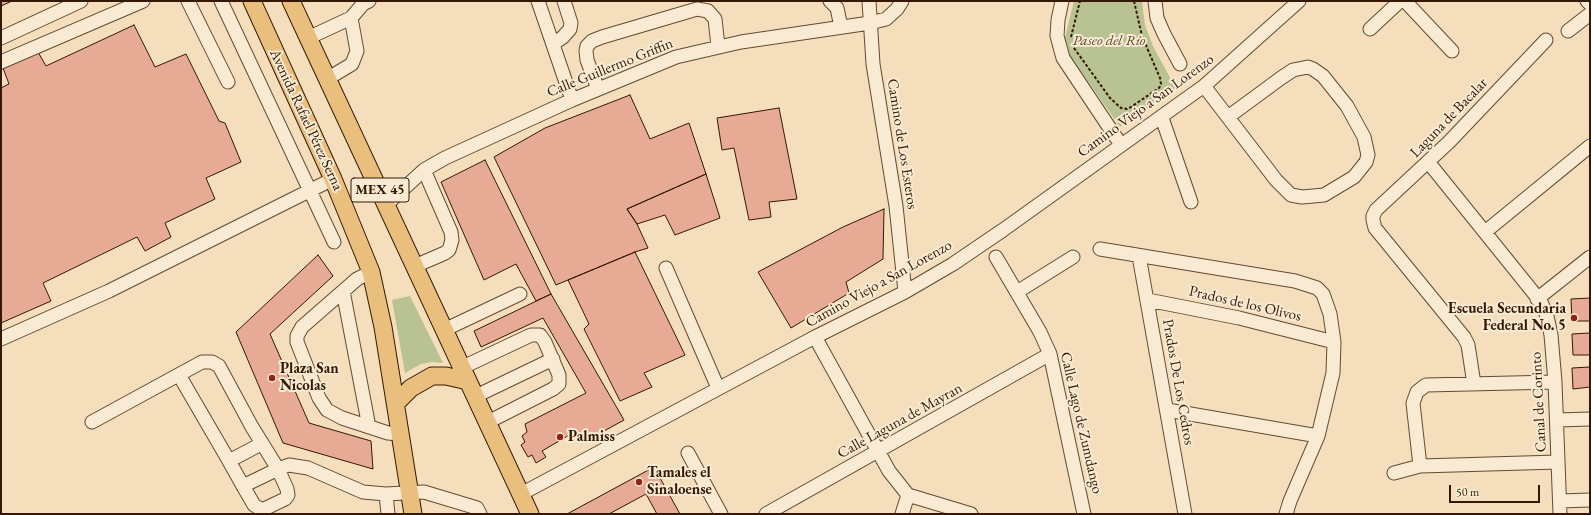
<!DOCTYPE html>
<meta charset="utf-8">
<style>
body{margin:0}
#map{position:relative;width:1591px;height:515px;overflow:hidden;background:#f5debb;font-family:"EB Garamond",serif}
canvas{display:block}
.frame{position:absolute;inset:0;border:2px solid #341803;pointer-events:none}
.scale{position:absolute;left:1449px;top:485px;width:91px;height:18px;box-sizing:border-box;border:2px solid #341803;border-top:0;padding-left:5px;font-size:12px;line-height:14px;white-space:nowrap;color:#341803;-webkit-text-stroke:3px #f8ead3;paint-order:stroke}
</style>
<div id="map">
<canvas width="1591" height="515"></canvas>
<div class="frame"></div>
<div class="scale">50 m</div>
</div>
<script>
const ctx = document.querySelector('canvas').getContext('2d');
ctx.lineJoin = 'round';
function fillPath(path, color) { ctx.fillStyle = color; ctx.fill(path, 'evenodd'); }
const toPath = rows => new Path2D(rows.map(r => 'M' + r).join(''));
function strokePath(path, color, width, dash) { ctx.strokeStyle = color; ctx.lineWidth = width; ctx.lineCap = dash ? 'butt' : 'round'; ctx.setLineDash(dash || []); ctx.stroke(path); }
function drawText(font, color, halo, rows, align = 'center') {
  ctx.font = font + ' "EB Garamond",serif'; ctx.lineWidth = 4; ctx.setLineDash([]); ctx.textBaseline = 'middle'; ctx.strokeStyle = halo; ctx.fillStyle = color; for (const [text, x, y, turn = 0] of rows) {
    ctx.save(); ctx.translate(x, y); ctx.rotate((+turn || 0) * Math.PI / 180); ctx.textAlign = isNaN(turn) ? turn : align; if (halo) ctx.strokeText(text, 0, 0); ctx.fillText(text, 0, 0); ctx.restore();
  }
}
fillPath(toPath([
 [1074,1,1142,1,1145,25,1153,46,1176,89,1120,127,1063,46],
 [410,296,443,363,432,362,421,364,405,373,392,300]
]), '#b8c293');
const building = toPath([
 [1,1,12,1,1,6,1,1],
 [134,25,155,67,186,54,219,121,225,123,241,162,206,178,215,199,165,223,171,237,145,251,137,237,43,283,51,301,1,323,1,88,9,84,3,68,38,52,46,66,134,25],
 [630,95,650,139,689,123,706,174,627,209,637,224,648,248,635,252,556,285,494,157,545,128,630,95],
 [779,108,797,199,769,202,771,217,749,220,734,148,722,150,717,118,779,108],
 [485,160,551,294,536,301,516,264,484,280,441,182,485,160],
 [706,174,720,218,675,235,665,215,637,224,627,209,706,174],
 [884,209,883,259,846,282,849,293,791,328,758,272,843,227,884,209],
 [635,252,685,355,644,373,652,387,620,401,584,329,589,324,568,280,635,252],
 [318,255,333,276,270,334,309,423,371,441,373,469,283,443,236,332,318,255],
 [551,294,624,420,584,442,576,431,542,451,546,457,536,463,532,455,528,457,521,445,525,442,522,436,527,432,525,424,586,393,543,318,481,347,474,331,551,294],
 [1590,298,1590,321,1572,321,1571,299,1590,298],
 [1590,333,1590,355,1573,355,1572,334,1590,333],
 [1590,367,1590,387,1573,389,1572,368,1590,367],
 [654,467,680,514,657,514,646,494,609,514,567,514,654,467]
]);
fillPath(building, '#e7ab95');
strokePath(building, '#341803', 1);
const minor = toPath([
 [188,1,228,82],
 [221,1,334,242],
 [538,1,572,100],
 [830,1,837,8,841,27],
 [869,1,873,64,896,206,905,292],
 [1062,1,1058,20,1057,36,1063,58,1121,145],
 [1155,1,1157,18,1164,34,1180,64],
 [1405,1,1452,51],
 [1587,1,1590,4],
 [1370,29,1400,1],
 [1568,31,1590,14],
 [1,38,81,1],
 [308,38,351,18,363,4,369,1],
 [553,44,563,37,570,29,571,23,564,1],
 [1,62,143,1],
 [327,79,352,64,357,51,351,18],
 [1204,86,1276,180,1291,195,1302,197,1324,195,1354,177,1366,162,1368,155,1364,137,1347,106,1323,76,1313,69,1308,67,1293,70,1281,78,1228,117],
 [598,89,587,60,586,51,587,46,592,41,602,37,697,9,708,11,715,19,718,46],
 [1162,118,1191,202],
 [1429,163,1541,302,1547,316,1551,335,1555,382,1560,514],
 [387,204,424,170,445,158,572,100,676,57,741,42,870,23,886,19,897,9,902,1],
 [1485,232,1590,146],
 [1100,249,1295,281,1317,288,1323,294,1330,314,1334,342,1333,373,1318,436,1290,501,1286,514],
 [1139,256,1185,514],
 [996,257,1040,332,1050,354,1084,514],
 [415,266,445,253,449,250,452,240,451,232,424,170],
 [666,268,718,388],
 [371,272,357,279,302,327,297,336,297,342,319,398,327,410,342,418,388,433,400,434],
 [343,291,369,427],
 [1017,292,1073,257],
 [1537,299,1590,257],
 [1148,300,1239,318,1334,342],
 [444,330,520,294],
 [815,337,889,471,908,495],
 [1,339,109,291,333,179],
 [461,368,531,335,540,335,545,342,559,375,559,384,553,389,488,422],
 [179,375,229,461,261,444],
 [1474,384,1468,345,1464,337,1375,228,1373,220,1373,216,1376,210,1449,142,1546,40],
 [476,396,553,359],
 [1167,410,1318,436],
 [1557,420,1590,419],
 [92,422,202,362,212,362,219,366,252,427,278,469,289,465,308,468,363,492,386,494,424,492,477,508,480,514],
 [688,453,721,514],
 [229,461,243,486,254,505,262,510,285,499,288,495,287,489,278,469,243,486],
 [1420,466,1558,462],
 [1394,473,1420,466,1413,403,1417,392,1426,385,1555,382],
 [386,494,388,514],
 [521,494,815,337,905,292,953,264,1003,230,1204,86,1299,1],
 [908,495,971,514],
 [1560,501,1590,500],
 [766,514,1050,354],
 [902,514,908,495]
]);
const major = toPath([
 [252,1,333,179,371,272,383,327,413,514],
 [291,1,530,514],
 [396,403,411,388,432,376,446,376,468,381]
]);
strokePath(minor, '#644a31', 15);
strokePath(major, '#341803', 19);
strokePath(toPath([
 [1071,37,1080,1],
 [1074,48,1110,98,1121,108,1127,109,1131,107,1159,88,1161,84,1160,78,1142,36,1134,1]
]), '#341803', 2, [3, 2]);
strokePath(minor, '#f8ead3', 13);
strokePath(major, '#eabf7e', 17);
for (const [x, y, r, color] of [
 [1574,318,4,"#8f2418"],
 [272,378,4,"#8f2418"],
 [560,437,4,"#8f2418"],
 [639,482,4,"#8f2418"]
]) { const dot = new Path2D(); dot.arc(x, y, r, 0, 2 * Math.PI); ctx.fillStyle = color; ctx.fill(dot); strokePath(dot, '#f8ead3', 1.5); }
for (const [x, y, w] of [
 [380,190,58]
]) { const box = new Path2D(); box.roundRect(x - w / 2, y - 12, w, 24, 3); ctx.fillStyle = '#f8ead3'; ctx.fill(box); strokePath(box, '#341803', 1); }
drawText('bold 14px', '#341803', null, [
 ["MEX 45",380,190]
]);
drawText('italic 15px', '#5c4b2e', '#f8ead3', [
 ["Paseo del Río",1109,41]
]);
drawText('15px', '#341803', '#f8ead3', [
 ["Calle Guillermo Griffin",610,68,-22],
 ["Camino Viejo a San Lorenzo",1146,106,-36],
 ["Laguna de Bacalar",1449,118,-46],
 ["Avenida Rafael Pérez Serna",306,120,65],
 ["Camino de Los Esteros",902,144,81],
 ["Camino Viejo a San Lorenzo",879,284,-29],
 ["Prados de los Olivos",1245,304,13],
 ["Prados De Los Cedros",1178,382,80],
 ["Canal de Corinto",1539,402,-93],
 ["Calle Laguna de Mayran",900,421,-29],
 ["Calle Lago de Zumdango",1081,423,77]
]);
drawText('bold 15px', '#341803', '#f8ead3', [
 ["Escuela Secundaria",1566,309,"right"],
 ["Federal No. 5",1566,326,"right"],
 ["Plaza San",280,369],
 ["Nicolas",280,386],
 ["Palmiss",568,437],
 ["Tamales el",647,473],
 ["Sinaloense",647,490]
], 'left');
</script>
